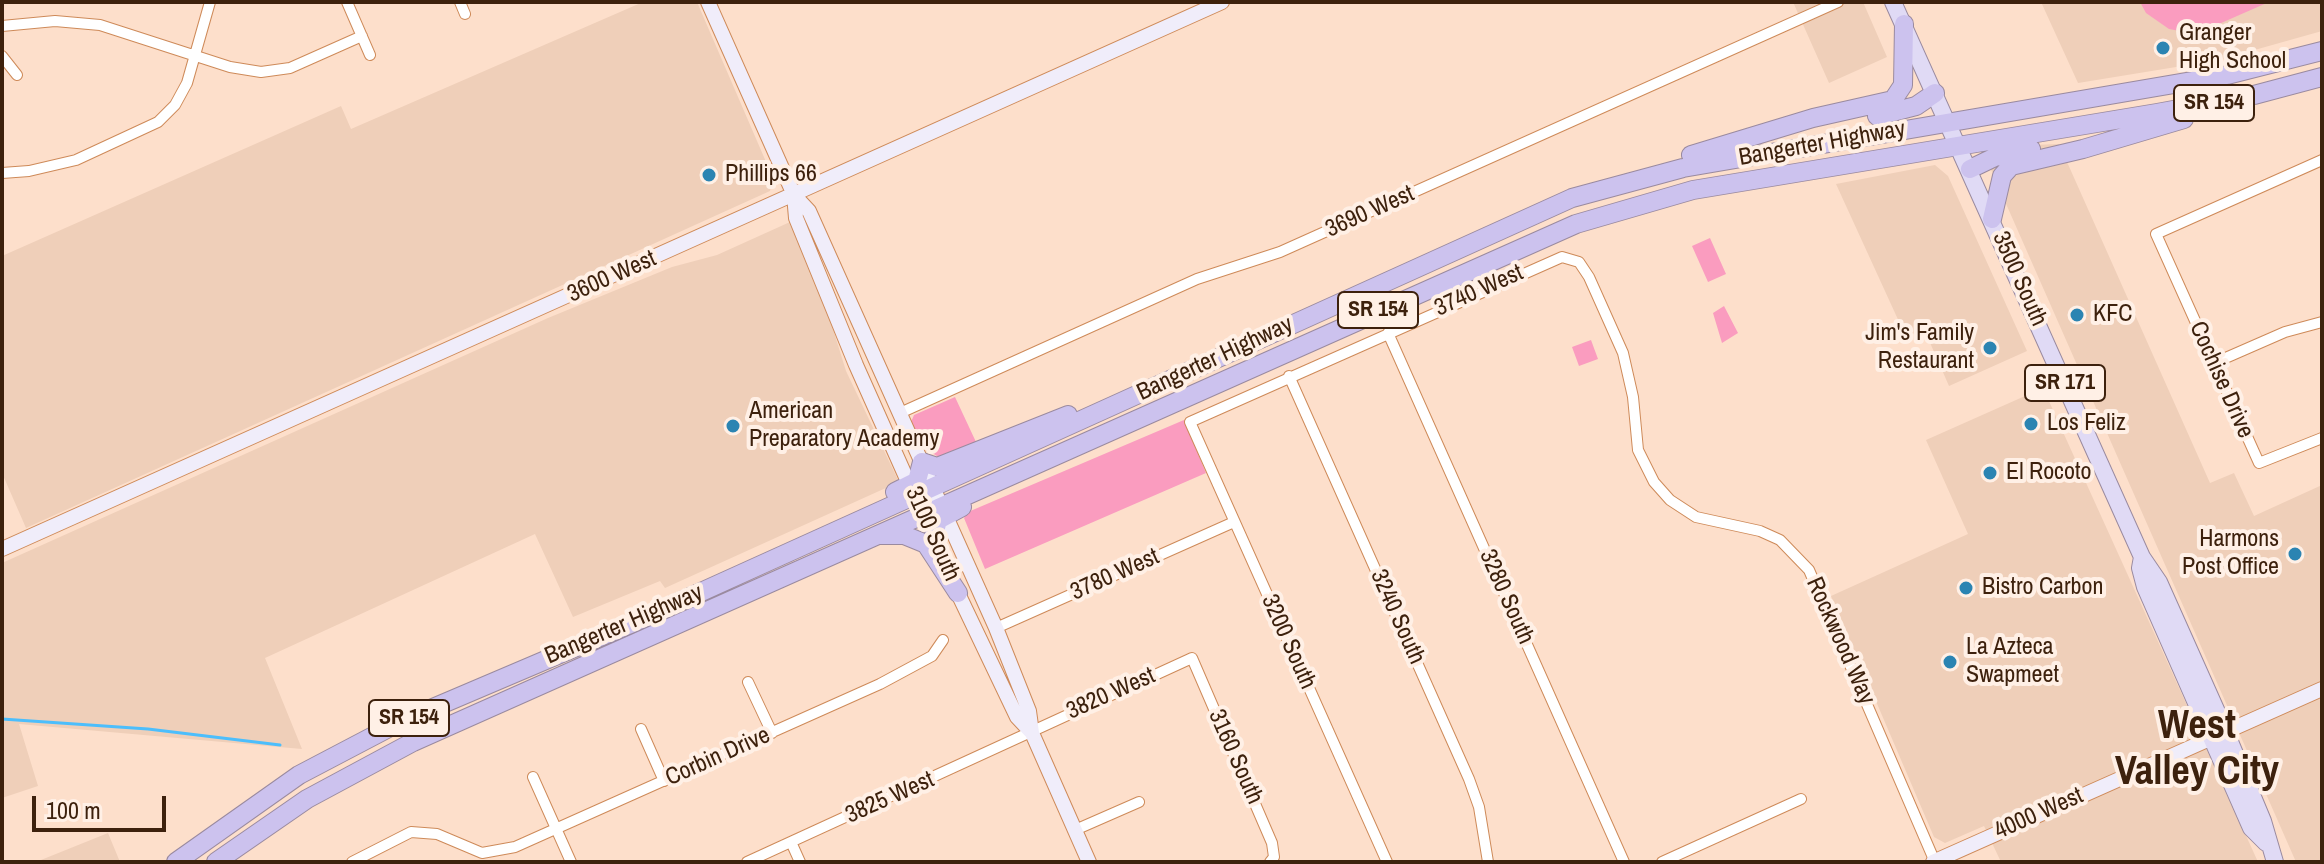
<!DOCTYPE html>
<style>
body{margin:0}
#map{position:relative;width:2324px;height:864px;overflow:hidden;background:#fddfcb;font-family:"Archivo Narrow",sans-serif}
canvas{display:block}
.frame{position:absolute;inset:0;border:4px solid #3d210d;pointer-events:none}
.scale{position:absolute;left:32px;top:796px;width:134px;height:36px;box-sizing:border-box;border:4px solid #3d210d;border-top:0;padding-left:10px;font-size:24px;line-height:28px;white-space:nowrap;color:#3d210d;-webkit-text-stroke:6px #fff0e6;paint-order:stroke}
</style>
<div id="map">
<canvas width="2324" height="864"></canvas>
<div class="frame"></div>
<div class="scale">100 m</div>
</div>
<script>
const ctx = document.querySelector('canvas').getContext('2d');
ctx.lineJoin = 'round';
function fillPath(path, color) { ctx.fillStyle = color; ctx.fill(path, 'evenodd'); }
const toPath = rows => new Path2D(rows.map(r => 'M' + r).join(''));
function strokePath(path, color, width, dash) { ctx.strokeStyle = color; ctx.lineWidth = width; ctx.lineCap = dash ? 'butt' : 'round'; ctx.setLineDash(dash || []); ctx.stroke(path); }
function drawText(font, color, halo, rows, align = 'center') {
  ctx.font = font + ' "Archivo Narrow",sans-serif'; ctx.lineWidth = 8; ctx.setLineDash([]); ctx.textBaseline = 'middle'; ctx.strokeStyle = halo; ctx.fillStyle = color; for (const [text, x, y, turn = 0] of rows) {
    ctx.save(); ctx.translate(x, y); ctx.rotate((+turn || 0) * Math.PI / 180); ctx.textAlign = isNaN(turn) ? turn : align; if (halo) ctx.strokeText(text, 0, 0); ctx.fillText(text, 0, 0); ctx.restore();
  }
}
fillPath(toPath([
 [643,2,697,2,773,178,770,191,26,528,2,473,2,256,341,106,351,129],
 [1793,2,1863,2,1887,57,1829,83],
 [2041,2,2322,2,2322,31,2219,60,2078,83],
 [2059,144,2210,483,2234,473,2254,516,2322,485,2322,862,2296,862,1981,147],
 [1935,165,1948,176,2027,351,1949,386,1924,329,1906,337,1836,184],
 [790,222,820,287,846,371,899,482,665,588,660,581,573,617,535,534,265,658,302,749,19,724,38,786,2,798,2,563,548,318,672,267,717,255],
 [2043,388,2258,862,2001,862,1984,826,1945,843,1934,837,1831,596,1968,534,1926,440],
 [108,833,120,862,36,862]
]), '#efcfb9');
fillPath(toPath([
 [2140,2,2269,2,2196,34,2169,29,2146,13],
 [1710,238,1726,274,1708,282,1692,246],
 [1724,306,1738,333,1722,343,1713,313],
 [1591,340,1598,359,1579,366,1572,347],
 [955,397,976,442,940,458,923,447,911,422,914,415],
 [1184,420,1206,473,985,569,964,518,968,512]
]), '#fa9cbf');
strokePath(toPath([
 [2,719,148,729,280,745]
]), '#4cbefc', 3);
const street = toPath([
 [347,2,370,55],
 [460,2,465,14],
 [2,26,55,21,100,25,230,67,261,72,290,68,362,36],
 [2,56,17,75],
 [2322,160,2156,234,2259,463,2322,438],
 [2,173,29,171,76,160,158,122,175,105,187,83,210,2],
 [1388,333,1624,862],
 [2214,363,2285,332,2322,322],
 [1289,376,1469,779,1479,807,1488,862],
 [900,413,1197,279,1280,252,1838,2],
 [996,628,1234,522],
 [748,682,772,733],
 [641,729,664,781],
 [533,777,571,862],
 [1075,830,1139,802],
 [791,842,800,862],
 [352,862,411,832,437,834,482,853,515,847,880,684,932,656,943,640],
 [747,862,1192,658,1272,843,1274,857,1270,862],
 [1387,862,1190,422,1562,257,1579,262,1589,277,1623,353,1633,397,1638,450,1654,482,1670,500,1696,517,1760,531,1780,540,1809,570,1935,862],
 [1662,862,1801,799]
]);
const secondary = toPath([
 [708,2,794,195,809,211,996,628,1029,711,1032,733,1089,862],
 [794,195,796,218,856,365,926,522],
 [2,549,1222,2],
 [954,585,1017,717,1032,733],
 [1933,862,2322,689]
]);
const primary = toPath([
 [1893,2,2142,557,2159,582,2226,732,2263,821,2275,862],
 [2142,557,2140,568,2145,587,2251,828,2266,843]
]);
const highway = toPath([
 [1877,116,1916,106,1935,93],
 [1691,155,1813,118,1893,100,1903,85,1904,24],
 [1970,169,1995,157,2031,149],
 [1992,219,2002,176,2011,166,2083,149,2184,119],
 [895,492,917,481,922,462,937,467,1068,415],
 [881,535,904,535,926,544,958,593],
 [933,539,938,520,962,507],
 [176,862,299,775,400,722,628,625,1572,198,1683,168,2227,75,2322,51],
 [216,862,307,799,413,742,1576,224,1693,190,2157,113,2254,95,2322,77]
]);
strokePath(street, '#ce8a59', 12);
strokePath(secondary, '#ce8a59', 16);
strokePath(primary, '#9a8a9f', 18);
strokePath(highway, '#9a8a9f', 20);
strokePath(street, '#fff', 10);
strokePath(secondary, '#f0edfa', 14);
strokePath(primary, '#e0daf5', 16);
strokePath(highway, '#ccc2ee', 18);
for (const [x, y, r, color] of [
 [2163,48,8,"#2b84b2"],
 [709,175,8,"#2b84b2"],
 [2077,315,8,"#2b84b2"],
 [1990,348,8,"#2b84b2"],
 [2031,424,8,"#2b84b2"],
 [733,426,8,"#2b84b2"],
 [1990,473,8,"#2b84b2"],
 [2295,554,8,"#2b84b2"],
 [1966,588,8,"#2b84b2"],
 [1950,662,8,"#2b84b2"]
]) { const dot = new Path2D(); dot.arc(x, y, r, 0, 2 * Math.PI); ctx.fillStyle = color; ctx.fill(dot); strokePath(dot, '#fff0e6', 3); }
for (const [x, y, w] of [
 [2214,103,80],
 [1378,310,80],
 [2065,383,80],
 [409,718,80]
]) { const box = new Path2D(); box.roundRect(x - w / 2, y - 18, w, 36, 6); ctx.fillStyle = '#fff0e6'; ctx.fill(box); strokePath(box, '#3d210d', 2); }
drawText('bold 22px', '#3d210d', null, [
 ["SR 154",2214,103],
 ["SR 154",1378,310],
 ["SR 171",2065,383],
 ["SR 154",409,718]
]);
drawText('24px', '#3d210d', '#fff0e6', [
 ["Granger",2179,34],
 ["High School",2179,62],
 ["Phillips 66",725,175],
 ["KFC",2093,315],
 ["Jim's Family",1974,334,"right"],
 ["Restaurant",1974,362,"right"],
 ["American",749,412],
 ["Preparatory Academy",749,440],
 ["Los Feliz",2047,424],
 ["El Rocoto",2006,473],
 ["Harmons",2279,540,"right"],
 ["Post Office",2279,568,"right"],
 ["Bistro Carbon",1982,588],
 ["La Azteca",1966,648],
 ["Swapmeet",1966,676]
], 'left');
drawText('24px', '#3d210d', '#fff0e6', [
 ["Bangerter Highway",1822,144,-10],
 ["3690 West",1370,212,-24],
 ["3600 West",612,277,-24],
 ["3500 South",2019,279,66],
 ["3740 West",1479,291,-24],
 ["Bangerter Highway",1215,359,-25],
 ["Cochise Drive",2221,380,66],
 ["3100 South",932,534,66],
 ["3780 West",1115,575,-24],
 ["3280 South",1506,597,66],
 ["3240 South",1397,617,66],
 ["Bangerter Highway",624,625,-23],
 ["Rockwood Way",1840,641,66],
 ["3200 South",1288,642,66],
 ["3820 West",1111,694,-24],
 ["Corbin Drive",718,757,-24],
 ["3160 South",1235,757,66],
 ["3825 West",890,798,-24],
 ["4000 West",2039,814,-24]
]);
drawText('bold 40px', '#3d210d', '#fff0e6', [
 ["West",2197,727],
 ["Valley City",2197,773]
]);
</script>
